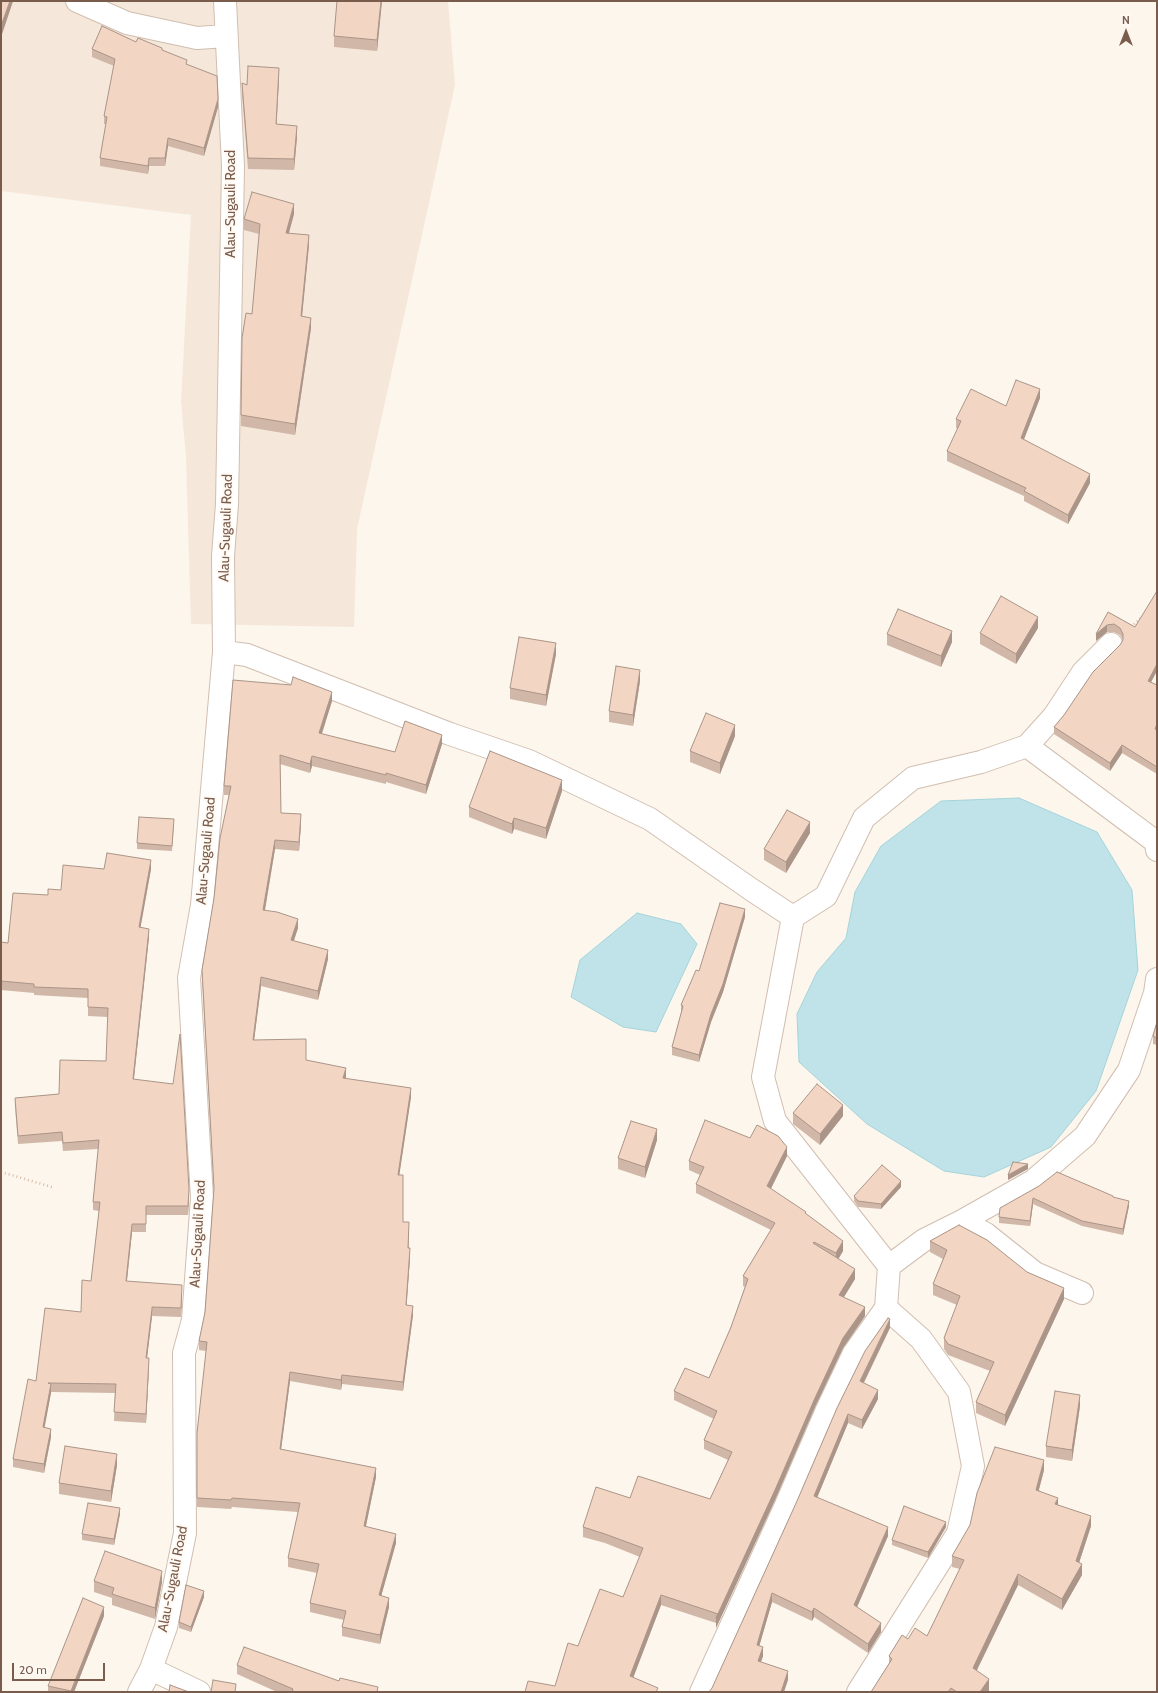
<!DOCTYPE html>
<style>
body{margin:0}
#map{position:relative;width:1158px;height:1693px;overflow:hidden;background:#fdf6ec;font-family:Cabin,sans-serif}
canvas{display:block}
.frame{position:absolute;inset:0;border:2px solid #7a5c4d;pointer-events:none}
.north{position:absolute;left:1106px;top:12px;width:40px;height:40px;-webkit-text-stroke:3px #fffaf3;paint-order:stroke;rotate:0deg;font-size:11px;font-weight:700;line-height:16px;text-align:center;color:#7a5c4d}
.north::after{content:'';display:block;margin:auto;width:14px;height:18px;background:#7a5c4d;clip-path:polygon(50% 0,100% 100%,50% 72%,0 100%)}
.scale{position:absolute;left:12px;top:1663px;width:93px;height:18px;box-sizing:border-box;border:2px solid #7a5c4d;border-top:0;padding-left:5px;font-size:12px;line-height:14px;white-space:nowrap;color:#7a5c4d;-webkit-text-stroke:3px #fffaf3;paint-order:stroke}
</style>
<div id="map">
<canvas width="1158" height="1693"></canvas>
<div class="frame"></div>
<div class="north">N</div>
<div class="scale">20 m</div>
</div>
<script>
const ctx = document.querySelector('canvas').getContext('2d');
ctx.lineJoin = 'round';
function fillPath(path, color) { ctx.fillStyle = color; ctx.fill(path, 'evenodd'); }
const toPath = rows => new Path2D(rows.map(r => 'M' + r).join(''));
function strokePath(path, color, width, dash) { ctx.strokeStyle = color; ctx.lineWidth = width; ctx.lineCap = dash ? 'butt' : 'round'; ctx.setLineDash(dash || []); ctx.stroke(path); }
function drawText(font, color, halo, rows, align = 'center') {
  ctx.font = font + ' Cabin,sans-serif'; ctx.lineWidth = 4; ctx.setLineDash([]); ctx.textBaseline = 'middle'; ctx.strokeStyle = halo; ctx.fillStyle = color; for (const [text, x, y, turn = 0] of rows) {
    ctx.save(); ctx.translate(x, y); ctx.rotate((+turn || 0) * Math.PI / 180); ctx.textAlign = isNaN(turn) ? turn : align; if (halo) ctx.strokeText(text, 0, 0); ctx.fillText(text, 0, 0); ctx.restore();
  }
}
fillPath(toPath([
 [1,1,448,1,455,85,357,529,354,627,191,624,186,457,181,401,191,215,1,191]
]), '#f5e8da');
const water = toPath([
 [1019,798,1097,832,1132,890,1138,970,1096,1091,1051,1147,984,1177,944,1171,867,1124,799,1062,797,1014,817,972,846,938,855,892,881,846,941,801,1019,798],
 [637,913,681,924,697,944,656,1032,623,1027,571,997,580,960,637,913]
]);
fillPath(water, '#bfe3e8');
strokePath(water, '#a5d3da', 1);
const street = toPath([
 [77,1,127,23,197,38,226,36],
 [224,652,247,655,450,734,529,761,650,819,752,890,793,917,763,1077,775,1121,889,1266],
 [1027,746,1156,842,1157,850],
 [793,917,826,896,864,818,913,778,981,762,1027,746,1054,716,1083,672,1111,644],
 [962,1221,1033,1181,1085,1136,1129,1070,1155,993,1157,979],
 [151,1669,199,1692],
 [139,1692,151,1669,166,1627,185,1533,184,1353,193,1320,202,1198,189,978,202,905,224,652,223,556,227,504,233,166,225,1],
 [701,1692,786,1505,826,1412,854,1353,886,1308,889,1266,924,1240,962,1221,986,1234,1035,1273,1082,1293],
 [858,1692,958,1533,973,1466,959,1392,921,1339,886,1308]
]);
strokePath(street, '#d1beb0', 24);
strokePath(toPath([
 [1131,627,1142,617],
 [1,1172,52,1187]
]), '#d9b8a5', 2.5, [1, 3]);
strokePath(street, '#fff', 22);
fillPath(toPath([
 [1,1,13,1,2,34,1,34],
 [337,1,382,1,377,51,334,47,334,36],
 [136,42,162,50,187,65,218,107,204,156,168,146,165,166,149,166,148,174,100,166,100,158,106,124,104,124,104,116,114,66,92,57,92,49],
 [279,79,276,124,297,137,294,170,248,169,242,94,242,83,247,85],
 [294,214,289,233,309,245,302,316,311,328,295,435,241,426,242,338,252,314,259,234,244,230,244,219],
 [1040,398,1024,439,1090,483,1068,524,1024,501,1024,496,947,461,947,451,958,429,956,428,956,419,1006,406],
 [1108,612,1135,627,1151,683,1157,685,1157,774,1122,753,1110,771,1054,734,1054,727,1064,715,1120,645,1123,640,1120,635,1114,632,1107,632,1096,641],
 [1038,628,1016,664,980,644,980,633],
 [887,634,952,642,941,667,887,645],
 [556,654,546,706,510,699,510,688],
 [640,681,633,726,609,722,609,711],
 [332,701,322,734,395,752,442,744,426,794,386,782,386,784,312,766,310,773,280,764,281,813,301,824,299,851,275,849,265,911,298,928,293,941,328,959,318,1000,261,986,254,1040,306,1060,346,1077,345,1078,411,1097,399,1175,403,1222,409,1231,409,1248,410,1258,406,1306,413,1315,403,1391,342,1384,341,1390,290,1381,281,1449,376,1477,366,1526,396,1543,381,1596,389,1607,380,1644,342,1636,342,1627,344,1620,310,1612,310,1603,317,1573,288,1567,288,1558,298,1512,232,1507,231,1509,197,1507,197,1433,206,1351,199,1350,199,1341,205,1312,214,1192,202,979,202,970,214,898,229,795,224,795,224,786],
 [735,736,720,774,690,762,690,751],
 [562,791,546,839,514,829,512,834,469,817,469,807],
 [174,825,172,851,137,849,137,843],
 [810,833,786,873,764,860,764,849],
 [104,869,151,869,140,928,149,937,134,1079,189,1198,188,1215,146,1215,146,1232,132,1232,127,1281,182,1294,181,1317,152,1316,152,1317,147,1358,149,1367,146,1423,114,1421,115,1393,51,1392,44,1428,51,1437,44,1473,13,1467,13,1459,36,1381,81,1312,91,1281,99,1211,93,1210,93,1202,98,1149,63,1151,62,1141,18,1144,15,1107,15,1098,59,1094,106,1061,108,1017,88,1016,88,998,34,995,34,993,1,990,1,942,8,943,48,895,61,890],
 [745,917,723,992,711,1022,699,1062,672,1055,672,1047,681,1013,681,1005,699,971],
 [1157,1022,1157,1045,1153,1044,1153,1036],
 [793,1113,843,1116,820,1145,793,1124],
 [657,1140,645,1178,618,1169,618,1158],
 [787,1156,771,1189,806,1214,843,1251,838,1259,855,1279,844,1297,865,1316,843,1348,815,1407,775,1500,716,1628,716,1623,661,1605,633,1678,658,1692,555,1686,578,1646,623,1597,640,1557,605,1543,583,1537,583,1527,630,1498,710,1499,728,1460,704,1449,704,1440,714,1419,674,1400,674,1391,709,1378,731,1327,745,1287,743,1286,743,1276,771,1230,696,1193,696,1184,700,1175,689,1170,689,1161],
 [1039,1186,1113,1197,1129,1206,1123,1235,1082,1226,1033,1204,1030,1226,999,1223,999,1217],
 [901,1187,881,1209,858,1207,854,1201,854,1196],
 [930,1241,1027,1272,1064,1299,1005,1426,976,1413,976,1402,990,1371,948,1355,944,1349,944,1338,957,1305,933,1295,933,1284,943,1259,930,1252],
 [890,1328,864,1383,878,1399,862,1429,848,1423,817,1498,888,1536,857,1607,881,1632,868,1653,814,1617,812,1621,772,1602,759,1646,763,1656,761,1662,788,1680,712,1688],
 [1080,1406,1072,1461,1046,1457,1046,1446],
 [117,1465,111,1502,59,1494,59,1483],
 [1044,1470,1039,1490,1058,1505,1091,1526,1079,1563,1082,1575,1062,1610,1018,1585,977,1670,989,1690,988,1692,871,1692,889,1665,889,1656,908,1639,927,1636,960,1569,952,1567,952,1556],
 [120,1514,114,1545,82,1540,82,1534],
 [946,1527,928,1558,892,1545,892,1540],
 [94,1581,162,1582,155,1619,112,1605,112,1598,94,1592],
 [204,1597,191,1632,179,1628,179,1622],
 [104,1616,74,1692,48,1692,48,1686],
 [237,1665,339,1681,378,1692,277,1692,237,1674]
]), '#d1b7a8');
fillPath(toPath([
 [10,1,13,1,2,34,2,23],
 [381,1,382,1,377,51,377,40],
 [279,68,279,79,276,135,276,124],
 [218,99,218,107,204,156,204,148],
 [297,126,297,137,294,170,294,159],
 [168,138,168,146,165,166,165,158],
 [149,158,149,166,148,174,148,166],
 [294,204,294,214,286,243,286,233],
 [309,235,309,245,301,327,301,316],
 [311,318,311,328,295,435,295,424],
 [1040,389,1040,398,1021,447,1021,438],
 [1090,474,1090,483,1068,524,1068,515],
 [1038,617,1038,628,1016,664,1016,654],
 [1107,625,1107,632,1096,641,1096,634],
 [952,631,952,642,941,667,941,656],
 [556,643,556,654,546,706,546,695],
 [1157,664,1157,671,1148,688,1148,681],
 [640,670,640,681,633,726,633,715],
 [332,692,332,701,319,742,319,733],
 [735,725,735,736,720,774,720,763],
 [442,735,442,744,426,794,426,785],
 [1122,745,1122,753,1110,771,1110,763],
 [312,756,312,766,310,773,310,764],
 [562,780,562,791,546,839,546,828],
 [301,814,301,824,299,851,299,842],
 [514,818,514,829,512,834,512,824],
 [810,822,810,833,786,873,786,862],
 [275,840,275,849,263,920,263,910],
 [151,860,151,869,139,936,139,927],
 [745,909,745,917,723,992,711,1022,699,1062,699,1055,711,1014],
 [298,919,298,928,291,950,291,940],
 [149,929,149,937,133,1087,133,1079],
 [328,950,328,959,318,1000,318,991],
 [261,977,261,986,253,1049,253,1040],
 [346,1068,346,1077,343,1087,343,1078],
 [411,1088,411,1097,398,1184,398,1175],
 [843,1105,843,1116,820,1145,820,1134],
 [657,1129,657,1140,645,1178,645,1167],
 [787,1147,787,1156,767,1196,767,1186],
 [1028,1164,1028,1169,1008,1180,1008,1175],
 [901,1181,901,1187,881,1209,881,1204],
 [189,1189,189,1198,188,1215,188,1206],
 [1033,1198,1033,1204,1030,1226,1030,1221],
 [1129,1201,1129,1206,1123,1235,1123,1229],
 [132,1224,132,1232,126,1289,126,1281],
 [843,1241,843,1251,836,1263,836,1253],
 [410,1248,410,1258,406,1315,406,1305],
 [855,1269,855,1279,839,1305,839,1295],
 [182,1285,182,1294,181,1317,181,1308],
 [1064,1288,1064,1299,1005,1426,1005,1415],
 [413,1306,413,1315,403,1391,403,1382],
 [152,1307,152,1316,146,1367,146,1358],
 [865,1307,865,1316,843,1348,815,1407,775,1500,716,1628,716,1618,815,1398,843,1338],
 [890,1319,890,1328,860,1390,860,1381],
 [149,1358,149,1367,146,1423,146,1414],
 [290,1372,290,1381,280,1458,280,1449],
 [342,1375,342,1384,341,1390,341,1380],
 [51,1384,51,1393,43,1436,43,1427],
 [878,1390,878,1399,862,1429,862,1420],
 [1080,1395,1080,1406,1072,1461,1072,1450],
 [848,1414,848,1423,814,1505,814,1496],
 [51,1429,51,1437,44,1473,44,1464],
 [117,1454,117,1465,111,1502,111,1491],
 [1044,1460,1044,1470,1036,1500,1036,1490],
 [376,1468,376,1477,364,1535,364,1526],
 [1058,1498,1058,1508,1055,1504],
 [120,1508,120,1514,114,1545,114,1539],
 [1091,1516,1091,1526,1076,1572,1076,1561],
 [946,1522,946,1527,928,1558,928,1552],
 [888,1527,888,1536,854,1614,854,1605],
 [396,1534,396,1543,379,1604,379,1595],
 [1082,1564,1082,1575,1062,1610,1062,1599],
 [162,1571,162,1582,155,1619,155,1608],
 [1018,1574,1018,1585,973,1678,973,1668],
 [204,1591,204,1597,191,1632,191,1627],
 [772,1593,772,1602,757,1654,757,1645],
 [661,1595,661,1605,630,1686,630,1676],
 [389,1598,389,1607,380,1644,380,1635],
 [104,1607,104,1616,74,1692,71,1692],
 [814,1608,814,1617,812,1621,812,1612],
 [881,1623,881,1632,868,1653,868,1644],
 [763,1647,763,1656,758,1670,758,1661],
 [788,1671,788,1680,784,1692,781,1692],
 [989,1679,989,1690,988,1692,980,1692]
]), '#aa9588');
const building = toPath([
 [1,1,10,1,2,23,1,23,1,1],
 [337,1,381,1,377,40,334,36,337,1],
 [102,26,136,42,138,38,162,48,162,50,187,60,186,64,217,76,218,99,204,148,168,138,165,158,149,158,148,166,100,158,107,117,104,116,115,59,92,49,102,26],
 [248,66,279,68,276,124,297,126,294,159,248,158,242,83,247,85,248,66],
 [252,192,294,204,286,233,309,235,301,316,311,318,295,424,241,415,242,338,246,313,252,314,260,224,244,219,252,192],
 [1016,380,1040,389,1021,438,1090,474,1068,515,1024,491,1026,488,947,451,961,421,956,419,971,389,1006,406,1016,380],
 [1157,591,1157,664,1148,681,1157,685,1157,724,1155,729,1157,730,1157,767,1122,745,1110,763,1054,727,1064,715,1093,672,1120,645,1123,640,1123,634,1120,628,1114,624,1107,625,1096,634,1108,612,1135,627,1157,591],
 [1001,596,1038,617,1016,654,980,633,1001,596],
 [898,609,952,631,941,656,887,634,898,609],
 [519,637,556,643,546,695,510,688,519,637],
 [616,666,640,670,633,715,609,711,616,666],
 [293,677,332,692,319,733,395,752,405,721,442,735,426,785,386,773,386,775,312,756,310,764,280,755,281,813,301,814,299,842,275,840,263,910,277,912,298,919,291,940,328,950,318,991,261,977,253,1040,306,1039,306,1060,346,1068,343,1078,411,1088,398,1175,403,1175,403,1222,409,1222,408,1248,410,1248,406,1305,413,1306,403,1382,342,1375,341,1380,290,1372,280,1449,376,1468,364,1526,396,1534,379,1595,389,1598,380,1635,342,1627,346,1611,310,1603,319,1564,288,1558,300,1503,232,1498,231,1500,197,1498,197,1433,207,1342,199,1341,205,1312,214,1188,202,970,214,898,220,838,231,786,224,786,233,680,291,685,293,677],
 [706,713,735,725,720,763,690,751,706,713],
 [490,751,562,780,546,828,514,818,512,824,469,807,490,751],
 [787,810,810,822,786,862,764,849,787,810],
 [139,817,174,819,172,846,137,843,139,817],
 [107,853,151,860,139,927,149,929,133,1079,173,1084,180,1034,189,1189,188,1206,146,1206,146,1224,132,1224,126,1281,182,1285,181,1308,152,1307,152,1309,146,1358,149,1358,146,1414,114,1412,116,1384,48,1383,51,1384,43,1427,51,1429,44,1464,13,1459,28,1379,36,1381,45,1308,81,1312,82,1280,91,1281,100,1202,93,1202,99,1140,63,1143,62,1132,18,1136,15,1098,59,1094,60,1060,106,1061,108,1008,88,1007,88,989,34,987,34,984,1,981,1,942,8,943,13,893,48,895,48,889,61,890,63,865,104,869,107,853],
 [720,903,745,909,723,984,711,1014,699,1055,672,1047,683,1006,681,1005,696,970,699,971,720,903],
 [1157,1022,1157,1038,1153,1036,1157,1022],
 [817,1084,843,1105,820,1134,793,1113,817,1084],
 [705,1120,750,1138,757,1125,778,1136,787,1147,767,1186,806,1212,805,1213,843,1241,836,1253,814,1242,813,1243,855,1269,839,1295,865,1307,843,1338,815,1398,775,1490,716,1618,718,1614,661,1595,630,1676,658,1688,656,1692,525,1692,528,1681,555,1686,568,1643,578,1646,600,1589,623,1597,643,1548,605,1534,583,1527,596,1487,630,1498,638,1476,710,1499,732,1452,704,1440,717,1411,674,1391,685,1368,709,1378,731,1327,748,1279,743,1276,775,1223,696,1184,704,1167,689,1161,705,1120],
 [631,1121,657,1129,645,1167,618,1158,631,1121],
 [1013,1162,1028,1164,1008,1175,1013,1162],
 [882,1165,901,1181,881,1204,858,1201,854,1196,882,1165],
 [1057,1172,1113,1196,1113,1197,1129,1201,1123,1229,1082,1221,1033,1198,1030,1221,999,1217,1000,1208,1039,1186,1057,1172],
 [959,1225,987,1240,1027,1272,1064,1288,1005,1415,976,1402,994,1362,948,1344,944,1338,960,1296,933,1284,947,1250,930,1241,959,1225],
 [888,1318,890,1319,860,1381,878,1390,862,1420,848,1414,814,1496,888,1527,854,1605,881,1623,868,1644,814,1608,812,1612,772,1593,757,1645,763,1647,758,1661,788,1671,781,1692,709,1692,712,1688,797,1501,837,1408,865,1351,888,1318],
 [1055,1391,1080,1395,1072,1450,1046,1446,1055,1391],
 [65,1446,117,1454,111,1491,59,1483,65,1446],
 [995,1447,1044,1460,1036,1490,1058,1498,1055,1504,1091,1516,1076,1561,1082,1564,1062,1599,1018,1574,973,1668,989,1679,980,1692,957,1692,951,1688,948,1692,871,1692,892,1659,889,1656,902,1635,908,1639,915,1628,927,1636,964,1560,952,1556,970,1525,977,1493,995,1447],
 [88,1503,120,1508,114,1539,82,1534,88,1503],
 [904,1506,946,1522,928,1552,892,1540,904,1506],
 [105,1551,162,1571,155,1608,112,1594,114,1588,94,1581,105,1551],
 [186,1585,204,1591,191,1627,179,1622,186,1585],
 [83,1598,104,1607,71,1691,48,1686,83,1598],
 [244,1647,339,1681,340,1678,378,1687,377,1692,292,1692,293,1689,237,1665,244,1647],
 [213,1680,236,1684,235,1692,211,1692,213,1680],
 [170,1685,189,1692,169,1692,170,1685]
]);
fillPath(building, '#f3d5c3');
strokePath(building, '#aa9588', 1);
drawText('14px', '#7a5c4d', '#fffaf3', [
 ["Alau-Sugauli Road",231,204,-90],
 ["Alau-Sugauli Road",226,528,-88],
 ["Alau-Sugauli Road",206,851,-85],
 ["Alau-Sugauli Road",198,1234,-87],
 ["Alau-Sugauli Road",173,1579,-79]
]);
</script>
